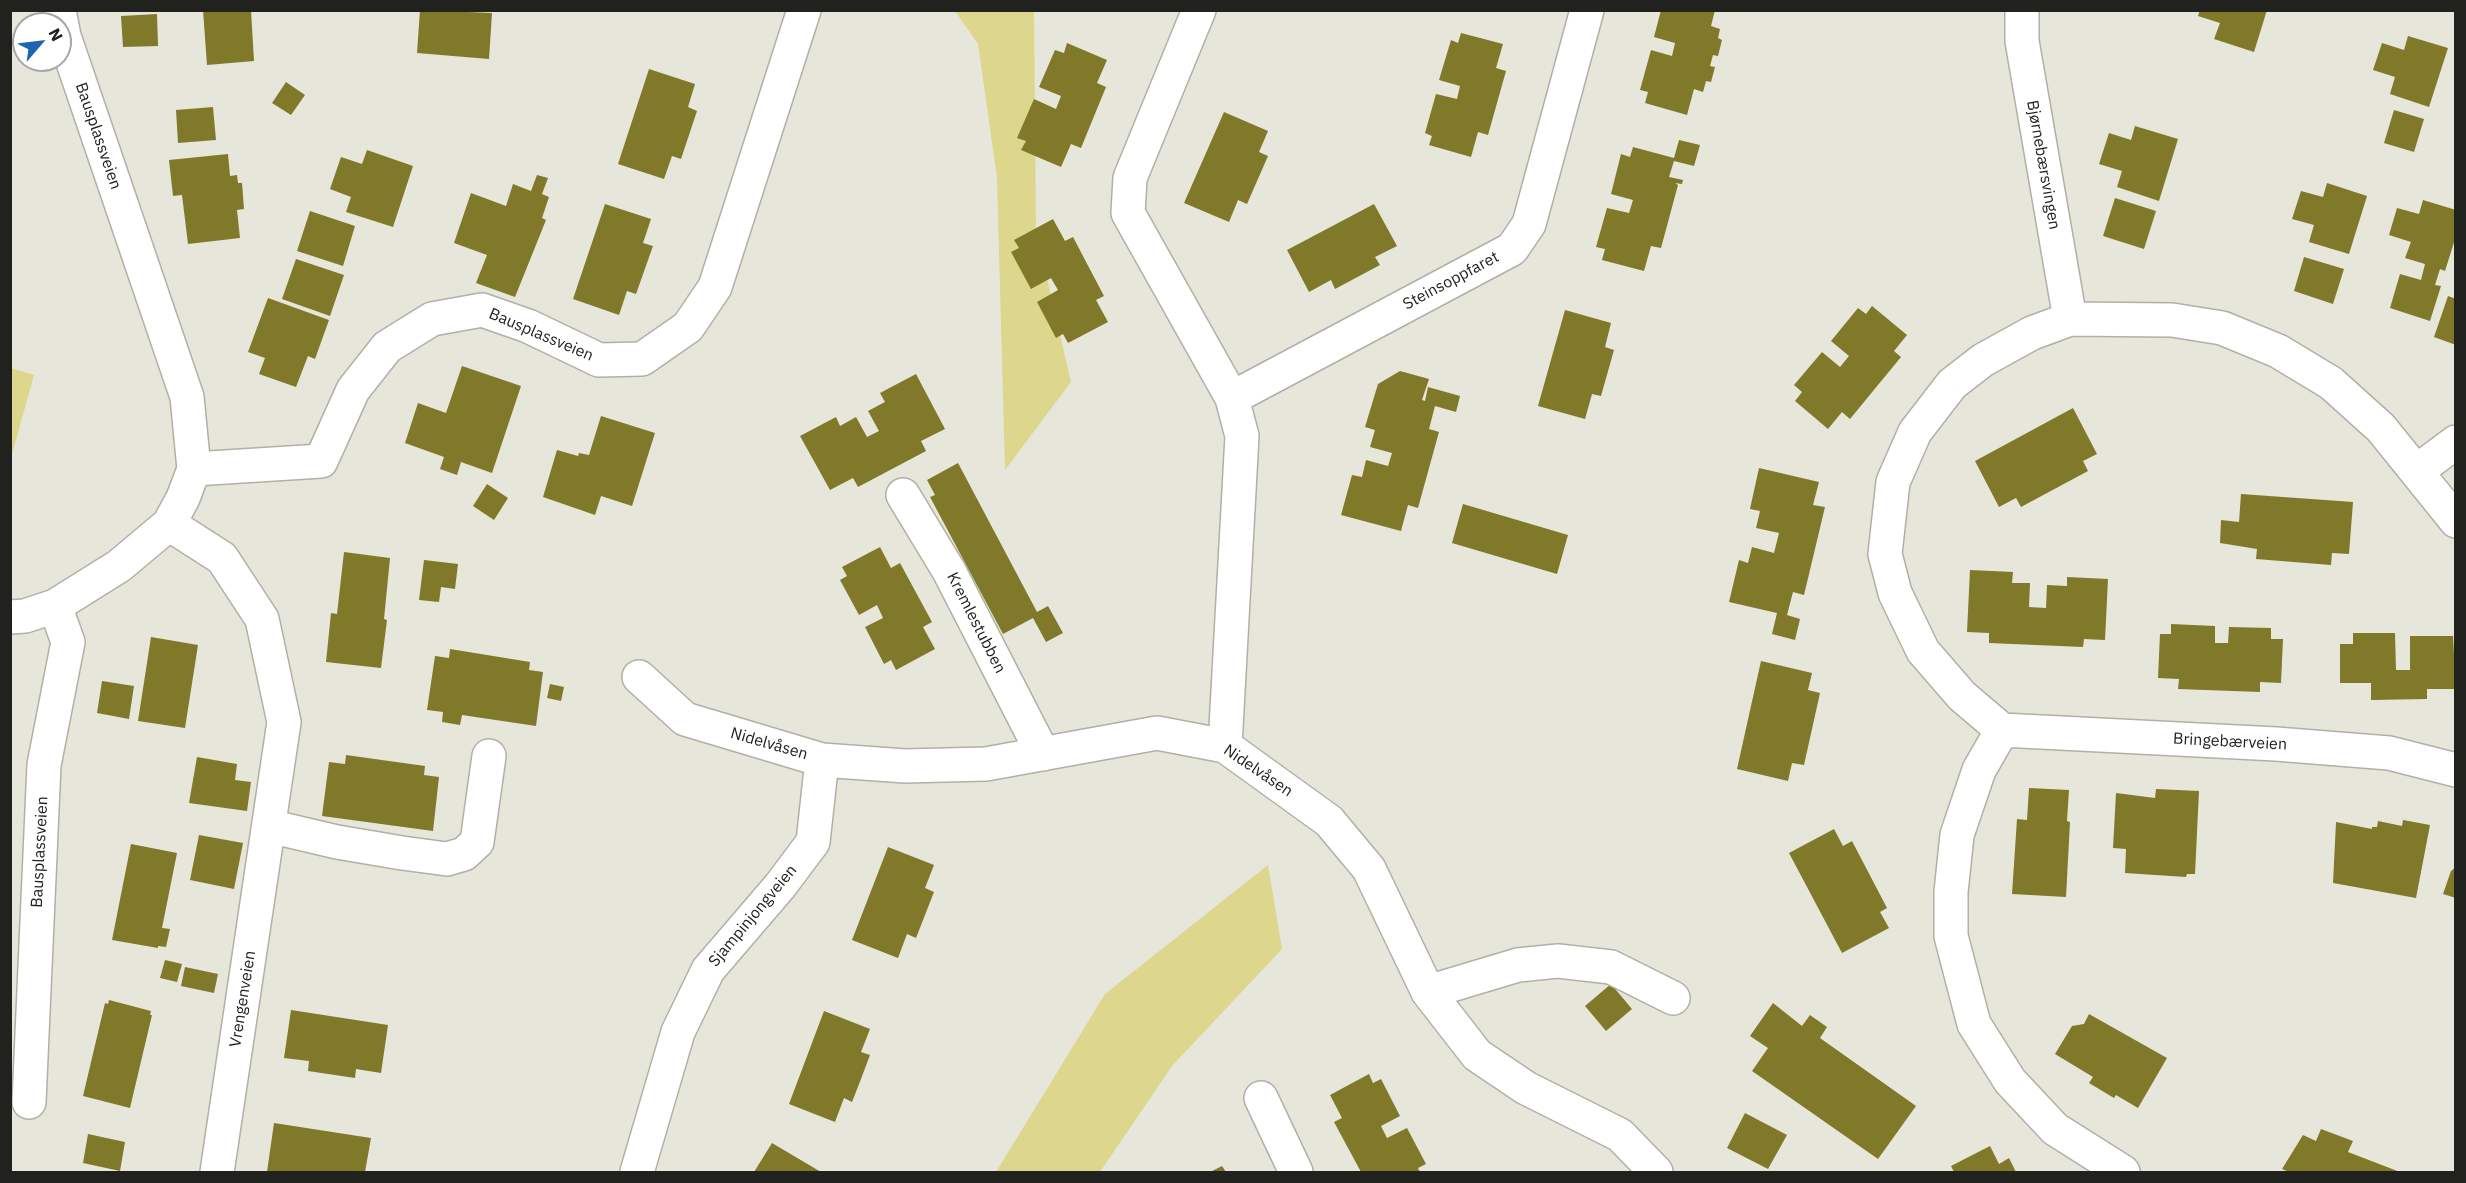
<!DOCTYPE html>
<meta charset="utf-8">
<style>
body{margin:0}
#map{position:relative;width:2466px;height:1183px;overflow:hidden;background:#e7e6db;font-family:"IBM Plex Sans",sans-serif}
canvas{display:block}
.frame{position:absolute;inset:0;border:12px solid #21211d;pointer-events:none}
.north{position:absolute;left:12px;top:12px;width:60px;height:60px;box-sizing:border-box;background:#fff;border:2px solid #a6a6a5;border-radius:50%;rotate:62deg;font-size:16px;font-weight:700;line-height:24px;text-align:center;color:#21211d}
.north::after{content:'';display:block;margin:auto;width:21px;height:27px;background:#1e63b4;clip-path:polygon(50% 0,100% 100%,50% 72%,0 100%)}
</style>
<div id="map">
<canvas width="2466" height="1183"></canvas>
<div class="frame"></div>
<div class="north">N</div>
</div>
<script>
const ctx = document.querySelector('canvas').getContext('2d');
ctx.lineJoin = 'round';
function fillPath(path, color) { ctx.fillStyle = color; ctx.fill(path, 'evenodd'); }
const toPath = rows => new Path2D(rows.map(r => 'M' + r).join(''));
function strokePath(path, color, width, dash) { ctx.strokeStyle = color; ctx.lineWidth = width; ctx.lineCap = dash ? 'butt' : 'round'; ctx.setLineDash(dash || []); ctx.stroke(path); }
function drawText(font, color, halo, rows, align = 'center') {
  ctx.font = font + ' "IBM Plex Sans",sans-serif'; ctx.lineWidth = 5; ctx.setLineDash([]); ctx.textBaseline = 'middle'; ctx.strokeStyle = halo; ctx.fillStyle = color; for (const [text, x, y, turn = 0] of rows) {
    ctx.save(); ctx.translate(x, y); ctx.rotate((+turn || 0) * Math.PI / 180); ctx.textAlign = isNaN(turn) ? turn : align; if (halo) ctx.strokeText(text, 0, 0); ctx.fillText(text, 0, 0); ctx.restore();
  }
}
fillPath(toPath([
 [1034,10,1036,231,1071,382,1005,470,997,178,978,44,955,11],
 [11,368,34,375,11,458,10,368],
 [1268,865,1282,949,1172,1066,1100,1172,996,1172,1105,994]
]), '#dcd78d');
fillPath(toPath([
 [203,10,251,10,254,61,207,65],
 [420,10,492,13,489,59,417,53],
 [1661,10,1715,10,1711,26,1720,29,1718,38,1722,40,1718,56,1713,55,1710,66,1715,67,1711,82,1706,81,1703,92,1694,89,1687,115,1645,103,1648,92,1640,90,1651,50,1672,56,1675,43,1654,37],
 [2200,10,2267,10,2254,52,2214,39,2220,23,2198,16],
 [157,14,158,46,123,47,121,16],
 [1461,33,1503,44,1496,68,1506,71,1488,135,1478,132,1471,157,1429,145,1432,136,1425,133,1436,94,1457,99,1460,86,1439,80,1451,40,1458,43],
 [2408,36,2448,48,2429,107,2390,94,2395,77,2373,70,2382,43,2404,50],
 [1067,43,1107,60,1097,83,1106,87,1081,148,1071,144,1061,167,1021,150,1026,141,1017,138,1034,99,1056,109,1061,96,1039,87,1055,50,1064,53],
 [649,69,695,84,688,107,697,111,681,159,672,156,664,179,618,164],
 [286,82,305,95,291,115,272,103],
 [213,107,216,140,178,143,176,110],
 [2394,110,2424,119,2414,152,2384,143],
 [1224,112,1268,131,1259,152,1268,156,1247,204,1238,200,1229,222,1184,203],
 [2135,126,2178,139,2159,201,2117,187,2122,171,2099,164,2109,133,2131,140],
 [1679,140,1700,145,1694,166,1674,161,1669,177,1683,180,1682,184,1675,183,1678,185,1661,248,1651,246,1644,271,1602,260,1605,249,1596,247,1607,208,1629,213,1633,200,1611,194,1621,154,1630,157,1633,147,1674,158],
 [367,150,413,166,393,227,346,212,351,197,330,189,341,157,362,164],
 [228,154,230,176,237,175,238,183,242,183,244,209,237,210,240,238,188,244,182,195,173,196,169,160],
 [537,175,548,178,542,194,549,197,542,218,546,220,515,297,476,283,487,255,454,243,471,193,506,206,513,184,531,191],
 [2327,183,2367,196,2349,254,2309,242,2314,225,2292,219,2301,191,2323,197],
 [2115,198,2156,211,2144,249,2103,236],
 [2423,200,2456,210,2456,236,2445,271,2440,269,2435,285,2441,286,2430,321,2390,308,2400,274,2421,280,2425,264,2405,258,2411,242,2389,235,2397,208,2419,214],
 [605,204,651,219,643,243,653,246,636,294,627,291,619,315,573,299],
 [1374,204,1397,246,1375,257,1380,265,1335,289,1331,280,1309,292,1287,250],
 [310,211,355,226,343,266,297,251],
 [1053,219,1065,241,1073,237,1104,296,1096,300,1108,322,1068,343,1063,334,1056,338,1037,302,1058,290,1051,278,1031,289,1011,252,1019,248,1014,240],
 [2304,257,2344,269,2333,304,2294,291],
 [296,259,344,275,330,316,282,299],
 [2448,296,2456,299,2456,345,2434,337],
 [268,298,329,320,315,359,308,356,296,387,259,374,265,358,248,352],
 [1872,306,1907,335,1894,351,1901,357,1850,419,1842,412,1828,429,1795,401,1802,392,1794,385,1822,352,1840,367,1849,356,1831,341,1858,308,1866,314],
 [1565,310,1611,323,1605,347,1614,350,1601,396,1592,394,1585,419,1538,406],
 [462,366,521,386,492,473,461,462,457,475,440,469,444,457,405,443,418,403,446,413],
 [1400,371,1429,379,1422,400,1425,401,1428,387,1460,396,1456,412,1435,406,1429,429,1439,432,1418,508,1408,505,1401,531,1341,515,1352,475,1362,477,1366,460,1388,466,1392,453,1370,447,1375,430,1365,427,1378,384],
 [916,374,945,429,921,441,926,451,858,487,853,478,830,490,800,436,836,417,840,426,856,417,867,437,879,431,868,411,885,402,880,393],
 [2073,408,2097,454,2083,461,2088,471,2021,507,2016,498,1999,507,1975,461],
 [601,416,655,433,632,506,601,496,595,515,543,497,557,450,578,456,579,453,589,455],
 [958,463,1037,612,1048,606,1063,633,1046,642,1033,618,1003,634,930,497,935,495,927,480],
 [1759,468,1819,482,1813,505,1825,507,1804,595,1793,592,1787,615,1800,619,1795,640,1772,634,1777,613,1729,602,1739,560,1748,563,1752,547,1774,553,1779,533,1756,528,1760,511,1750,509],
 [487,484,508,498,494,520,473,506],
 [2241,494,2353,502,2349,554,2332,553,2331,565,2256,559,2257,549,2220,543,2221,520,2239,522],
 [1463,504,1568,535,1557,574,1452,543],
 [880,547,891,568,900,563,932,622,923,627,935,649,896,670,891,660,884,664,865,627,883,618,877,605,859,615,840,580,847,576,842,567],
 [344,552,390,558,384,619,387,620,381,668,326,662,331,613,337,614],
 [424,560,458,564,455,589,441,587,439,602,419,600],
 [1970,570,2013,572,2012,583,2030,583,2029,607,2046,608,2047,585,2067,586,2067,577,2108,579,2105,640,2084,639,2083,647,1989,643,1989,633,1967,632],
 [2171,624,2215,626,2215,643,2228,643,2229,627,2271,628,2271,639,2283,639,2281,683,2260,682,2260,692,2178,689,2179,679,2158,678,2160,634,2171,634],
 [2353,633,2395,633,2396,670,2410,670,2410,636,2453,636,2456,689,2427,689,2427,699,2371,700,2371,683,2340,683,2340,644,2353,644],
 [151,637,198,645,185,728,138,721],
 [450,649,530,662,529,670,543,672,536,726,462,715,460,725,442,722,443,712,427,710,435,656,449,658],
 [1761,661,1812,673,1808,690,1820,693,1804,765,1792,763,1788,781,1737,769],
 [102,681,134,686,129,719,97,713],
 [550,684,564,687,561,701,547,698],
 [346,755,425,766,424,775,439,777,433,831,322,816,329,762,345,764],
 [197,757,237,764,235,780,251,782,247,811,189,803],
 [2029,788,2069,790,2067,821,2070,822,2066,897,2012,894,2017,819,2027,820],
 [2156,789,2199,791,2195,874,2187,874,2186,877,2125,873,2126,849,2113,848,2116,793,2155,798],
 [2403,820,2430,825,2416,898,2333,883,2336,822,2372,829,2372,827,2377,827,2378,821,2402,826],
 [1834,829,1843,846,1852,841,1887,908,1880,912,1889,928,1842,953,1789,853],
 [199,835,243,843,234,889,190,880],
 [131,844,177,853,162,928,170,929,166,947,158,946,158,948,112,940],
 [888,847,934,865,925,888,934,892,916,938,907,934,898,958,852,940],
 [2456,867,2456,898,2443,894,2451,871],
 [165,960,182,964,177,982,160,978],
 [185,967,218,974,214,993,181,986],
 [1611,984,1632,1009,1606,1031,1585,1006],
 [109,1000,151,1011,150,1015,152,1015,130,1108,83,1096,105,1003,108,1004],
 [1773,1003,1802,1026,1810,1015,1827,1027,1820,1038,1916,1106,1878,1159,1752,1071,1768,1048,1750,1036],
 [291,1010,388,1025,381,1073,356,1069,355,1078,308,1071,309,1061,284,1058],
 [824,1011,870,1029,861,1052,870,1055,861,1079,852,1102,844,1098,835,1122,789,1104],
 [2089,1014,2167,1058,2138,1108,2116,1095,2114,1098,2089,1083,2093,1077,2055,1054,2072,1026,2084,1024],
 [1369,1074,1373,1083,1381,1079,1400,1116,1381,1126,1387,1138,1407,1128,1426,1164,1418,1168,1420,1172,1361,1172,1334,1122,1342,1118,1330,1095],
 [1745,1113,1787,1135,1768,1169,1727,1148],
 [274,1123,371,1138,365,1172,267,1172],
 [2321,1129,2353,1141,2348,1152,2400,1172,2289,1172,2282,1169,2303,1135,2316,1141],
 [88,1134,125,1142,120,1171,83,1163],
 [772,1143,821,1172,754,1172],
 [1990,1146,1999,1164,2009,1158,2016,1172,1954,1172,1951,1166],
 [1222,1166,1226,1172,1210,1172]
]), '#7f7929');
const minor = toPath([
 [1199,10,1130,178,1128,213,1232,398],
 [2022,10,2022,41,2070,319],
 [194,469,321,461,353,390,387,347,432,319,482,310,528,326,599,360,642,359,688,327,715,287,804,10],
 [2417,471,2456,442],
 [903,495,949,571,1043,754],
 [169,524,222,558,262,619,284,722,217,1172],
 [10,617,25,616,55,606,119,566,169,524,183,498,194,469,187,397,64,36,59,10],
 [639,677,685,719,822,760,905,766,986,764,1157,733,1225,746,1329,821,1369,869,1428,992,1477,1055,1526,1088,1620,1135,1656,1172],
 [2002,730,1962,696,1923,651,1895,593,1885,554,1893,482,1915,432,1952,384,1983,360,2032,333,2070,319,2172,320,2222,328,2278,351,2331,383,2381,428,2456,521],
 [1225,746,1242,436,1232,398,1512,249,1529,224,1587,10],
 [269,826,337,842,402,853,447,859,464,854,477,842,489,756],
 [1428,992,1518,965,1558,961,1611,967,1673,998],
 [1261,1098,1296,1172],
 [29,1102,44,765,68,642,55,606],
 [637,1172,678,1032,708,970,780,886,813,842,822,760],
 [2123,1172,2055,1129,2010,1081,1974,1024,1951,936,1951,892,1957,835,1979,770,2002,730,2276,744,2389,753,2456,770]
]);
strokePath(minor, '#b1b0a6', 36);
strokePath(minor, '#fff', 33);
drawText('16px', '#21211d', '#fff', [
 ["Bausplassveien",98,136,71],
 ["Bjørnebærsvingen",2043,165,80],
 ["Steinsoppfaret",1451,281,-28],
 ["Bausplassveien",541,335,23],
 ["Kremlestubben",976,623,63],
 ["Bringebærveien",2230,742,3],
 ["Nidelvåsen",769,744,16],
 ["Nidelvåsen",1258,771,34],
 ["Bausplassveien",40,852,-87],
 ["Sjampinjongveien",753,916,-50],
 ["Vrengenveien",243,999,-81]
]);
</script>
